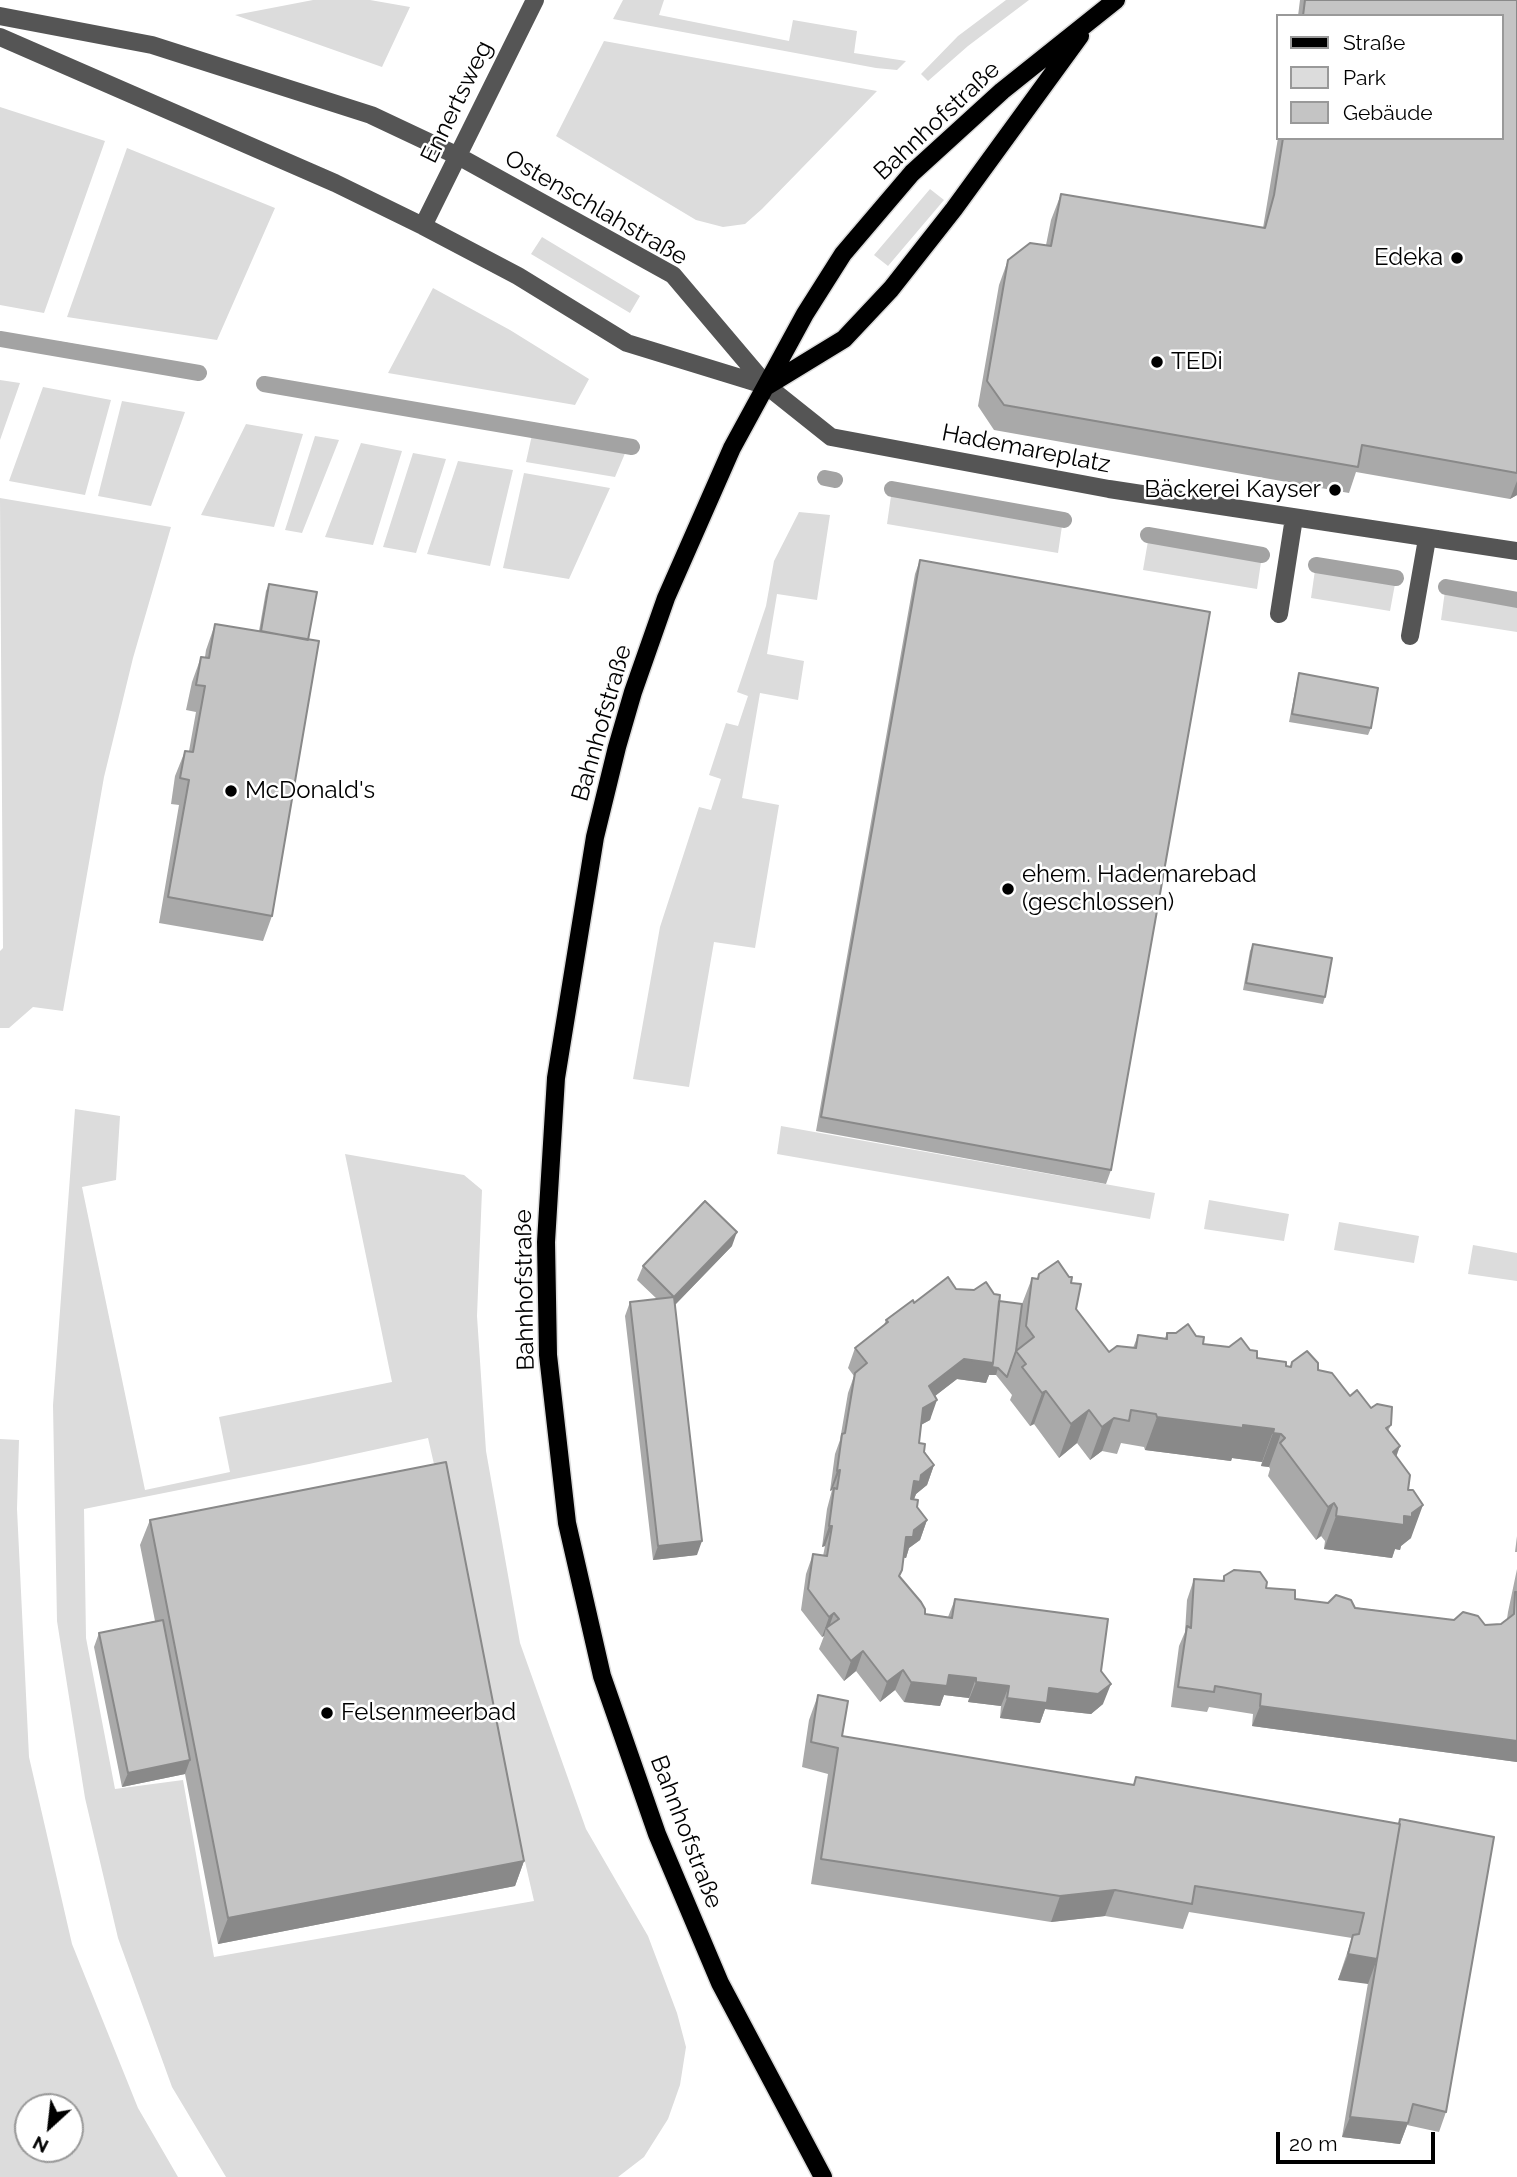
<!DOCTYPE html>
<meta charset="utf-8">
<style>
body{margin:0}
#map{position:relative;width:1517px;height:2177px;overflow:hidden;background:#fff;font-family:Raleway,sans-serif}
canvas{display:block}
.legend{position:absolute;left:1276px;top:14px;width:228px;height:126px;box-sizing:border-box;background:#fff;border:2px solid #999;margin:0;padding:9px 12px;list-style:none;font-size:21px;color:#000}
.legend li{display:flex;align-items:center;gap:14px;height:35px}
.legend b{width:35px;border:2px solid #999}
.north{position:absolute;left:14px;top:2093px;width:70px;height:70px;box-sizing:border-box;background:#fff;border:2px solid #999;border-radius:50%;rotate:207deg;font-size:19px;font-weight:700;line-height:28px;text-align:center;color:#000}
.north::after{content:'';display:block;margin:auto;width:24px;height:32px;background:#000;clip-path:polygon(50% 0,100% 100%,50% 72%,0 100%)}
.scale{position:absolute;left:1276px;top:2132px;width:159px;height:32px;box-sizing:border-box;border:4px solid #000;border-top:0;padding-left:9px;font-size:21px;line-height:24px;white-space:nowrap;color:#000;-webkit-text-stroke:5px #fff;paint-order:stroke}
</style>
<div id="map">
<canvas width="1517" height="2177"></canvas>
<ul class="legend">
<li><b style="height:9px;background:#000"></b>Straße</li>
<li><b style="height:19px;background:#dcdcdc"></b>Park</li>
<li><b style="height:19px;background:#c4c4c4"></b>Gebäude</li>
</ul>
<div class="north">N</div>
<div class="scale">20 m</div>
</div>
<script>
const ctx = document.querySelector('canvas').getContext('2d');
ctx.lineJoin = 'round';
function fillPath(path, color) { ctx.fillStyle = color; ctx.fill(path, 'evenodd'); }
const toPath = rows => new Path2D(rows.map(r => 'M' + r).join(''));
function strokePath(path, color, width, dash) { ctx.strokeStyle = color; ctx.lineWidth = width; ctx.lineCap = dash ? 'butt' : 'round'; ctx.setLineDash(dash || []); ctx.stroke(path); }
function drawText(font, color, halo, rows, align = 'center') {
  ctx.font = font + ' Raleway,sans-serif'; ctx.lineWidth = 5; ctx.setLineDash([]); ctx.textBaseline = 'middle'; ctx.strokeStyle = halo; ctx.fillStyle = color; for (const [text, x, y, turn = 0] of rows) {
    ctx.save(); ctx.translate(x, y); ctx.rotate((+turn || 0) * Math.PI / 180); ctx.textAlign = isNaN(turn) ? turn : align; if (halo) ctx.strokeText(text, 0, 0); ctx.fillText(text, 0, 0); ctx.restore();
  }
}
fillPath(toPath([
 [313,0,370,0,410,7,382,67,235,15],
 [623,0,664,0,659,15,789,41,793,20,857,31,854,53,906,61,897,70,876,68,613,19],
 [1006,0,1029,0,968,46,928,81,921,74,958,36],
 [604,41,877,91,762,209,745,224,723,227,696,220,556,136],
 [0,107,105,141,44,313,0,305],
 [127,148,275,208,217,340,67,317],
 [930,189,944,200,888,266,874,255],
 [542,237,640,296,630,313,531,254],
 [433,288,510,330,589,379,575,405,388,373],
 [0,380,20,383,0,440],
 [43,387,111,400,85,495,9,481],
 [122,401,185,412,151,506,98,496],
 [246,424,303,434,274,527,201,515],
 [532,435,626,451,615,477,526,462],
 [315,436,339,440,302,533,285,530],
 [361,443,402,451,373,545,325,537],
 [413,453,446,459,416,553,383,547],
 [458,461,513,470,490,566,427,554],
 [524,473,610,488,569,579,503,568],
 [891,496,1062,526,1058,553,887,524],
 [0,498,171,527,133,658,104,777,63,1011,33,1007,9,1028,0,1028,0,951,3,948],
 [799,512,830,515,817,600,777,594,767,654,804,661,798,700,760,693,742,798,779,805,755,948,714,942,689,1087,633,1079,660,927,699,807,711,810,721,779,709,775,726,723,738,726,748,696,737,692,766,606,774,561],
 [1148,541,1261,562,1257,589,1143,570],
 [1315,570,1395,584,1390,611,1311,598],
 [1445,591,1517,604,1517,632,1441,620],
 [75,1109,120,1116,116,1180,82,1187,145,1490,230,1472,219,1417,392,1382,345,1154,464,1175,482,1190,477,1316,486,1451,520,1643,586,1829,648,1936,677,2013,686,2047,680,2085,668,2119,644,2157,618,2177,226,2177,172,2087,118,1938,85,1798,57,1621,53,1405],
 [428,1438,534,1901,214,1957,183,1780,115,1789,86,1638,84,1509,309,1464],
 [781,1126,1155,1193,1150,1219,777,1154],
 [1209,1200,1289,1214,1284,1241,1204,1229],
 [1339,1222,1419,1236,1414,1263,1334,1250],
 [1473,1245,1517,1253,1517,1281,1468,1274],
 [0,1439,19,1440,17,1509,29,1757,72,1944,138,2108,178,2177,0,2177],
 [70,2107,70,2149,28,2149,28,2107]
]), '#dcdcdc');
fillPath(toPath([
 [57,341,202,367,199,373,54,348],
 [376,396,624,438,620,445,373,403],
 [893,485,1065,515,1064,520,892,489],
 [1150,529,1264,550,1262,555,1148,535]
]), '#a3a3a3');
strokePath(toPath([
 [0,339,199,373],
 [264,384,632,447],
 [825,478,835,480],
 [892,489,1064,520],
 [1148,535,1262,555],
 [1316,565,1396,578],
 [1446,587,1517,600]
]), '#a3a3a3', 16);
const major = toPath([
 [767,386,844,339,891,289,954,209,1080,36],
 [823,2177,720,1983,657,1834,602,1676,567,1523,548,1355,546,1242,556,1078,595,837,617,747,633,692,666,598,732,448,805,314,843,254,912,173,1002,91,1116,0]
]);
strokePath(major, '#dbdbdb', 21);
strokePath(toPath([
 [0,16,152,45,371,115,458,156,673,275,767,386,831,437,1109,489,1517,551],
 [0,37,335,183,423,226,518,276,627,343,767,386],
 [423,226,535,0],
 [1279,614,1294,518],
 [1410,636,1427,539]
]), '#555', 18);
strokePath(major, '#000', 18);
fillPath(toPath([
 [1300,0,1517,0,1517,495,1510,499,1356,472,1349,493,994,430,978,406,999,285,1008,260,1046,245,1051,220,1061,194,1263,228,1278,138,1501,138,1501,16,1298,16],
 [920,560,1111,1170,1106,1184,816,1131,915,574],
 [269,584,308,640,272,916,263,941,159,923,179,805,171,804,175,776,185,751,189,751,196,712,186,710,192,682,201,657,205,657,206,650,215,624,259,631,266,591],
 [1299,673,1371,728,1368,735,1289,722,1297,681],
 [1253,944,1325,997,1323,1004,1243,990,1250,951],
 [732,1246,675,1305,697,1555,653,1560,625,1316,630,1302,657,1299,637,1280,643,1266],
 [1032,1278,1071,1283,1076,1309,1109,1352,1133,1348,1138,1335,1165,1338,1167,1333,1196,1336,1203,1344,1286,1366,1290,1367,1292,1362,1318,1370,1350,1396,1371,1408,1391,1425,1388,1431,1408,1490,1411,1538,1401,1546,1400,1550,1395,1549,1392,1558,1324,1549,1325,1541,1321,1536,1316,1540,1268,1476,1270,1469,1269,1467,1261,1466,1262,1462,1232,1458,1231,1461,1145,1450,1144,1447,1121,1443,1117,1454,1102,1451,1090,1460,1077,1443,1059,1458,1034,1424,1030,1426,1010,1400,1012,1395,996,1375,989,1375,986,1383,957,1379,935,1396,930,1420,921,1425,919,1443,934,1465,927,1485,916,1494,914,1499,917,1507,927,1520,920,1540,909,1548,906,1558,903,1557,899,1577,925,1614,948,1617,955,1599,1101,1671,1103,1704,1091,1714,1045,1709,1040,1723,1000,1718,1001,1706,968,1702,969,1698,944,1695,940,1706,904,1702,895,1690,880,1702,856,1671,844,1681,819,1649,824,1636,822,1637,801,1610,806,1574,813,1554,823,1556,825,1546,822,1547,827,1509,832,1490,830,1491,835,1454,840,1440,848,1393,854,1376,848,1368,855,1348,884,1325,886,1320,914,1303,956,1289,999,1301,1022,1304],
 [150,1520,524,1861,515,1886,218,1944,185,1774,122,1787,94,1647,99,1633,155,1621,140,1545],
 [1517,1536,1517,1552,1515,1552],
 [1517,1569,1517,1762,1252,1726,1253,1714,1209,1707,1207,1712,1171,1707,1179,1646,1185,1632,1187,1600,1194,1579,1222,1581,1224,1576,1266,1588,1295,1599,1485,1625,1501,1624,1507,1619,1508,1612],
 [818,1695,842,1736,1134,1785,1398,1824,1400,1819,1446,2112,1439,2132,1407,2125,1400,2144,1342,2137,1368,1983,1338,1980,1352,1938,1189,1912,1183,1929,1105,1916,1051,1922,811,1884,828,1774,802,1767,809,1720]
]), '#a9a9a9');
fillPath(toPath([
 [1517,481,1517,495,1510,499],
 [737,1232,732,1246,669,1311,674,1297],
 [964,1359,993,1363,998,1368,996,1375,989,1375,986,1383,957,1379,922,1406,929,1386],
 [1046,1391,1034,1424,1030,1426,1042,1393],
 [937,1400,930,1420,915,1428,923,1408],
 [1089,1410,1077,1443,1059,1458,1071,1424],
 [1157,1417,1243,1425,1274,1429,1262,1462,1232,1458,1231,1461,1145,1450],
 [1114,1418,1102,1451,1090,1460,1102,1427],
 [1273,1433,1281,1434,1269,1467,1261,1466],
 [1400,1446,1388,1480,1393,1452],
 [934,1465,927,1485,916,1494,913,1502,906,1501,914,1481],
 [840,1470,832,1490,830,1491,837,1471],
 [1334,1503,1321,1536,1316,1540,1328,1507],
 [1423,1505,1411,1538,1401,1546,1400,1550,1395,1549,1392,1558,1324,1549,1336,1516,1404,1516,1412,1513],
 [927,1520,920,1540,909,1548,906,1558,899,1557,906,1537],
 [829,1526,832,1526,825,1546,822,1547],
 [702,1541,697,1555,653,1560,658,1546],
 [834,1613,828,1630,826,1628,824,1636,822,1637,829,1617],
 [863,1651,856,1671,844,1681,851,1661],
 [903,1670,895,1690,880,1702,887,1682],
 [949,1675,976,1678,969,1698,944,1695,940,1706,904,1702,911,1682],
 [976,1682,1009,1686,1001,1706,968,1702],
 [1111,1684,1103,1704,1091,1714,1045,1709,1040,1723,1000,1718,1007,1698,1049,1688],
 [1260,1706,1517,1741,1517,1762,1252,1726],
 [190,1760,185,1774,122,1787,128,1773],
 [524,1861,515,1886,218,1944,228,1918],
 [1115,1890,1105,1916,1051,1922,1060,1896],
 [1348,1954,1377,1959,1368,1984,1338,1980],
 [1350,2117,1408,2123,1400,2144,1342,2137]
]), '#898989');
const building = toPath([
 [1305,0,1517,0,1517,473,1362,445,1358,467,1004,405,987,381,1008,260,1030,243,1051,246,1061,194,1265,228,1274,195,1283,138,1501,138,1501,16,1303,16,1305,0],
 [920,560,1210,612,1111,1170,821,1117,920,560],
 [269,584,317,592,308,640,261,631,269,584],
 [215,624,319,641,272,916,168,897,189,780,180,778,185,751,193,752,205,686,196,685,201,657,209,658,215,624],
 [1299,673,1378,688,1371,728,1292,714,1299,673],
 [1253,944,1332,958,1325,997,1246,983,1253,944],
 [705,1201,737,1232,674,1297,643,1266,705,1201],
 [1058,1261,1069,1277,1072,1277,1071,1283,1081,1284,1076,1309,1109,1352,1117,1346,1136,1348,1138,1335,1167,1339,1167,1333,1176,1333,1188,1324,1196,1336,1204,1337,1203,1344,1229,1347,1241,1338,1250,1350,1257,1351,1257,1358,1286,1362,1286,1366,1291,1367,1292,1362,1307,1351,1318,1363,1318,1370,1332,1373,1350,1396,1357,1390,1371,1408,1377,1404,1392,1407,1391,1425,1386,1428,1400,1446,1393,1452,1410,1475,1408,1490,1413,1490,1423,1505,1412,1513,1412,1517,1404,1516,1404,1525,1336,1516,1337,1508,1334,1503,1328,1507,1280,1443,1285,1438,1281,1434,1273,1433,1274,1429,1243,1425,1243,1428,1157,1417,1156,1414,1131,1410,1129,1421,1114,1418,1102,1427,1089,1410,1071,1424,1046,1391,1042,1393,1022,1367,1026,1364,1016,1351,1034,1337,1026,1326,1032,1278,1038,1279,1039,1274,1058,1261],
 [948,1277,956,1289,974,1290,986,1282,994,1294,1000,1295,993,1363,964,1359,929,1386,937,1400,923,1408,919,1443,925,1444,924,1452,934,1465,921,1475,920,1482,914,1481,911,1499,918,1500,917,1507,927,1520,914,1530,913,1537,906,1537,902,1570,899,1576,921,1602,925,1609,925,1614,952,1618,955,1599,1108,1619,1101,1671,1111,1684,1098,1694,1049,1688,1047,1703,1007,1698,1009,1686,976,1682,976,1678,949,1675,947,1686,911,1682,903,1670,887,1682,863,1651,851,1661,826,1628,839,1619,834,1613,829,1617,808,1589,813,1554,827,1556,832,1526,829,1526,834,1488,837,1489,840,1470,837,1471,842,1434,845,1433,855,1373,867,1363,855,1348,888,1322,886,1320,913,1300,914,1303,948,1277],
 [674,1297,702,1541,658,1546,630,1302,674,1297],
 [999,1301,1022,1304,1016,1351,1007,1377,998,1368,992,1367,993,1363,999,1301],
 [446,1462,524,1861,228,1918,150,1520,446,1462],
 [1234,1570,1260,1572,1267,1582,1266,1588,1295,1590,1295,1599,1328,1603,1336,1595,1351,1600,1355,1608,1454,1620,1463,1612,1478,1616,1485,1625,1501,1624,1514,1614,1515,1592,1517,1592,1517,1741,1260,1706,1261,1694,1215,1686,1214,1692,1178,1687,1187,1626,1191,1628,1194,1579,1224,1581,1224,1576,1234,1570],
 [163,1620,190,1760,128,1773,99,1633,163,1620],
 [818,1695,848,1701,842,1736,1134,1785,1136,1777,1400,1824,1377,1959,1348,1954,1353,1935,1359,1934,1364,1913,1195,1886,1192,1904,1115,1890,1060,1896,821,1859,838,1748,811,1742,818,1695],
 [1400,1819,1494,1837,1446,2112,1413,2104,1408,2123,1350,2117,1400,1824,1399,1824,1400,1819]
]);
fillPath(building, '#c4c4c4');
strokePath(building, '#898989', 2);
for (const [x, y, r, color] of [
 [1457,258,7,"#000"],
 [1157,362,7,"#000"],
 [1335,490,7,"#000"],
 [231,791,7,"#000"],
 [1008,889,7,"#000"],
 [327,1713,7,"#000"]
]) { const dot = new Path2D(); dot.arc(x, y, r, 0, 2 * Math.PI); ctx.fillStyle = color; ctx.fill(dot); strokePath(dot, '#fff', 2.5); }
drawText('24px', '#000', '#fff', [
 ["Ennertsweg",457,102,-64],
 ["Bahnhofstraße",937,121,-43],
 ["Ostenschlahstraße",596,208,30],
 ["Hademareplatz",1026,449,11],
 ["Bahnhofstraße",602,723,-74],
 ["Bahnhofstraße",525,1290,-91],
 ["Bahnhofstraße",686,1832,69]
]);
drawText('24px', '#000', '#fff', [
 ["Edeka",1443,258,"right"],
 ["TEDi",1171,362],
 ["Bäckerei Kayser",1321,490,"right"],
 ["McDonald's",245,791],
 ["ehem. Hademarebad",1022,875],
 ["(geschlossen)",1022,903],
 ["Felsenmeerbad",341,1713]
], 'left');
</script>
